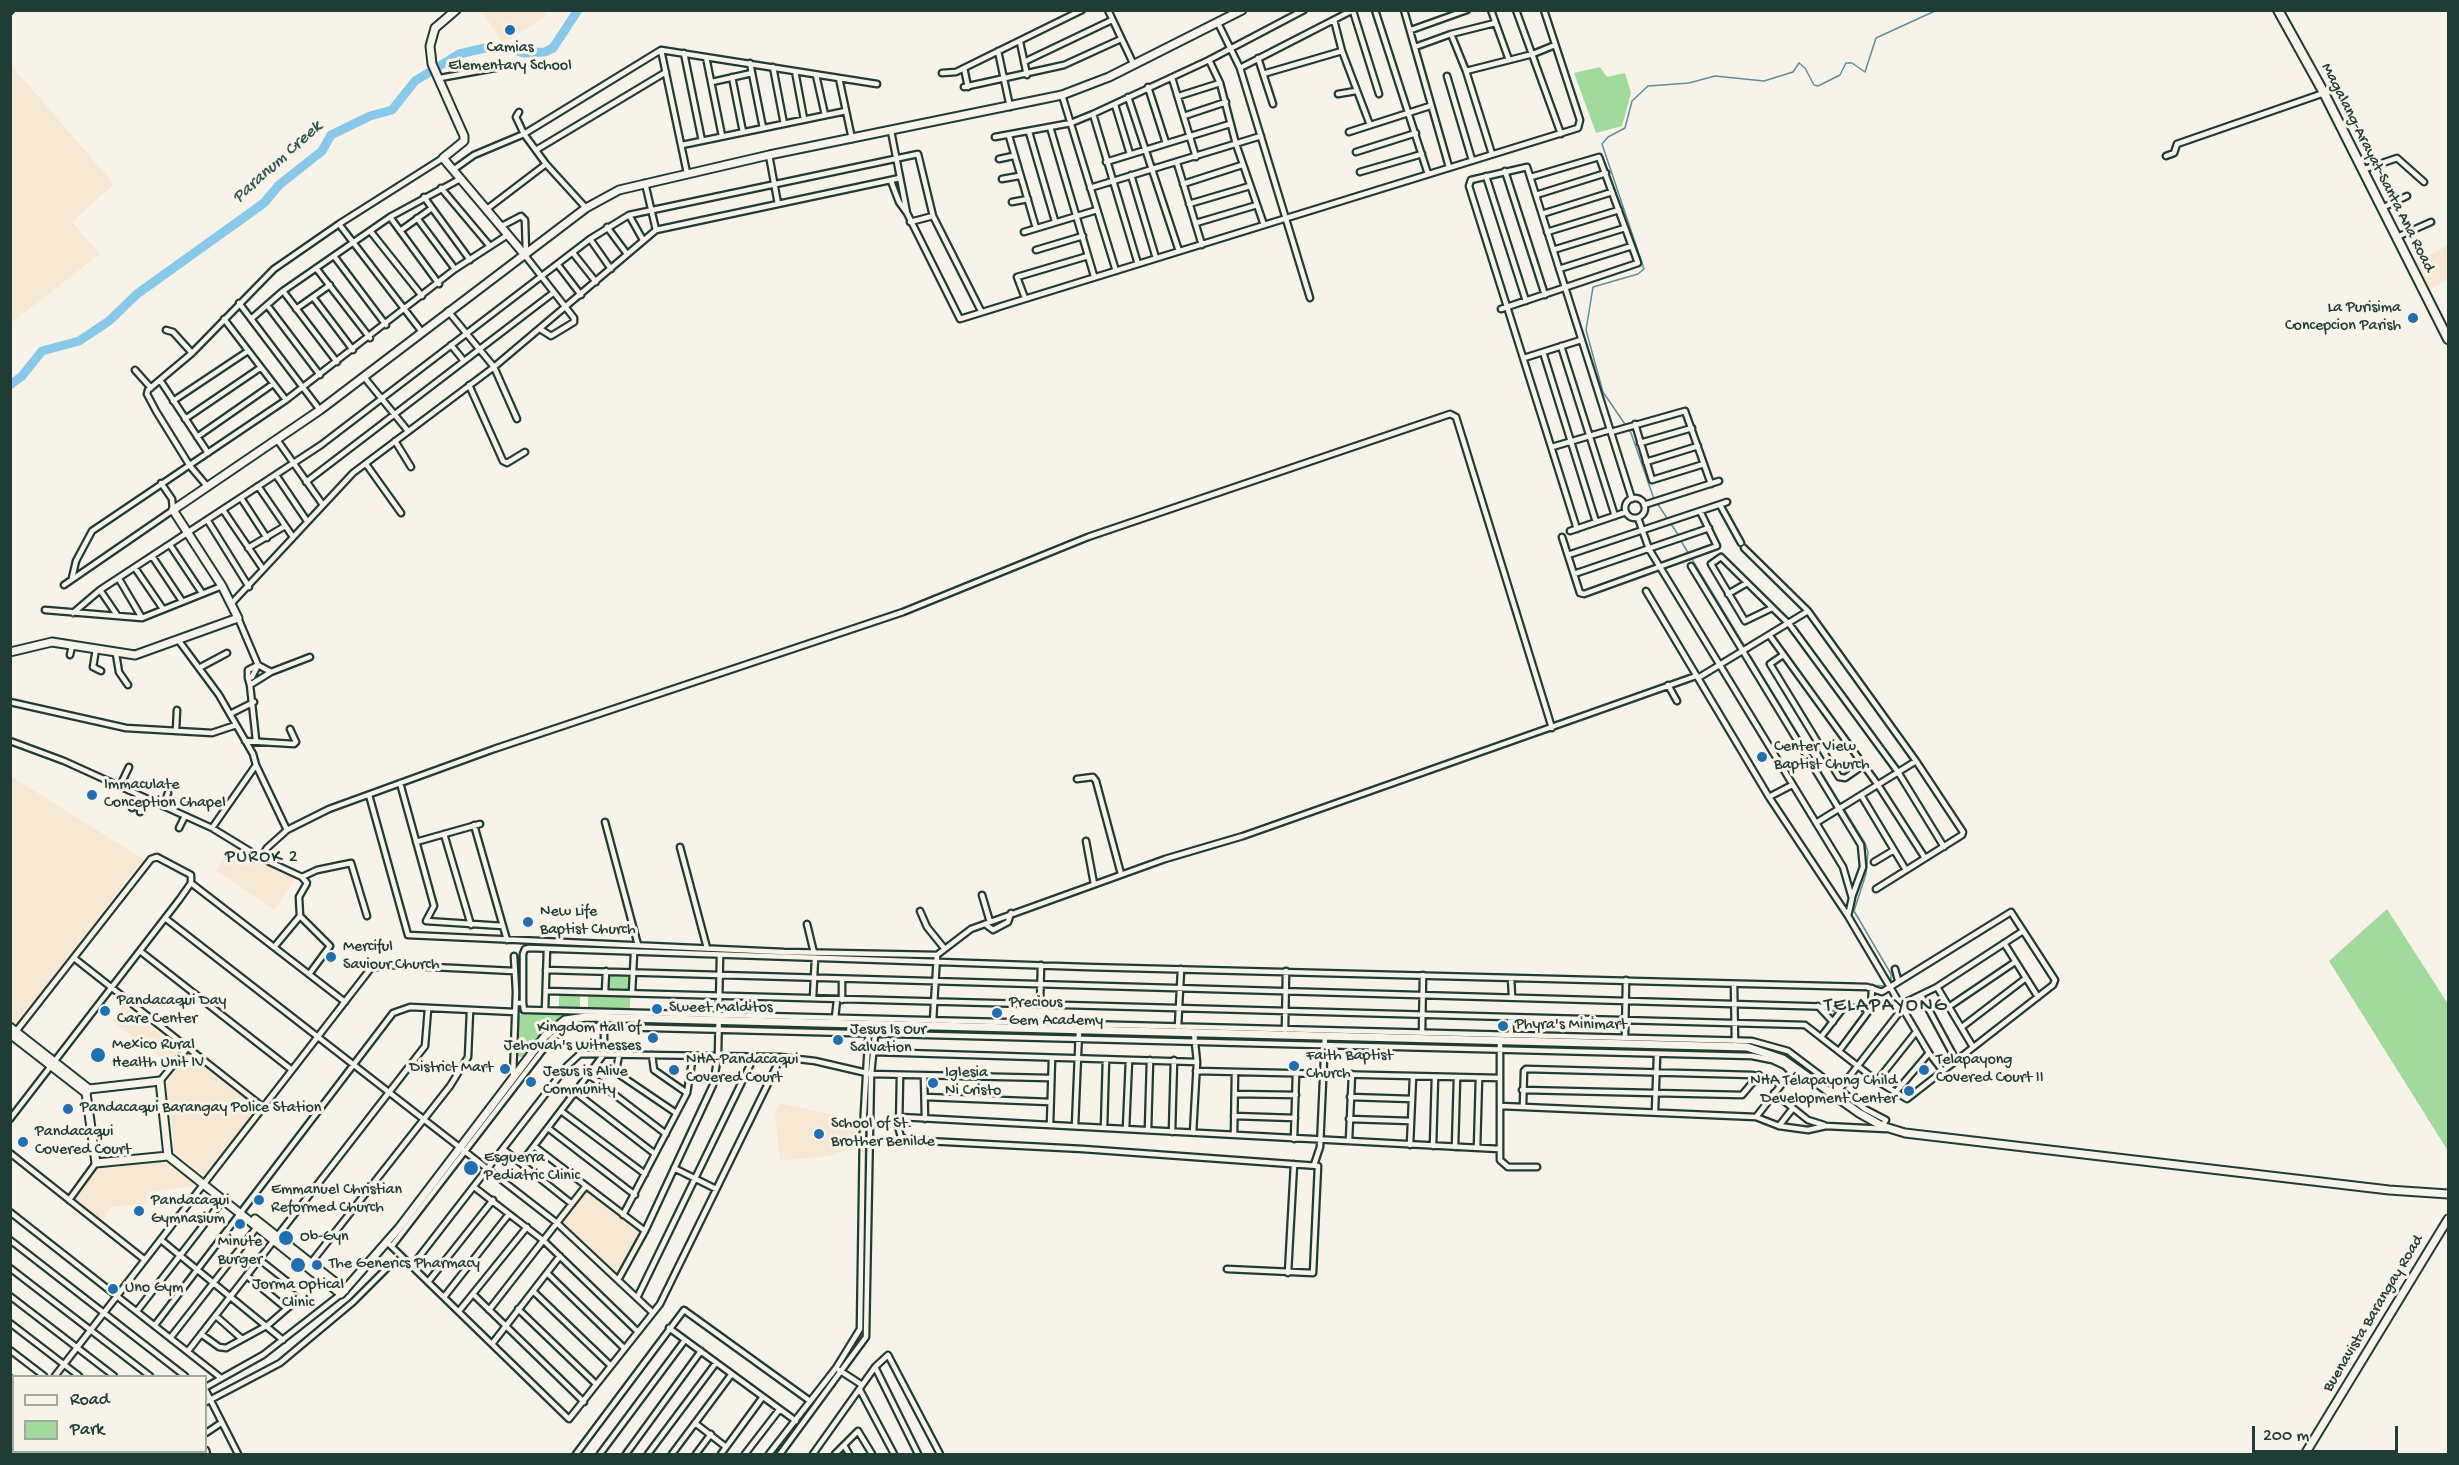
<!DOCTYPE html>
<style>
body{margin:0}
#map{position:relative;width:2459px;height:1465px;overflow:hidden;background:#f7f3e8;font-family:"Gochi Hand",sans-serif}
canvas{display:block}
.frame{position:absolute;inset:0;border:12px solid #1f3d34;pointer-events:none}
.legend{position:absolute;left:12px;top:1375px;width:195px;height:78px;box-sizing:border-box;background:#f7f3e8;border:2px solid #a1aaa0;margin:0;padding:8px 10px;list-style:none;font-size:18px;color:#1f3d34}
.legend li{display:flex;align-items:center;gap:12px;height:30px}
.legend b{width:30px;border:2px solid #a1aaa0}
.scale{position:absolute;left:2252px;top:1426px;width:146px;height:27px;box-sizing:border-box;border:3px solid #1f3d34;border-top:0;padding-left:8px;font-size:18px;line-height:21px;white-space:nowrap;color:#1f3d34;-webkit-text-stroke:4px #f7f3e8;paint-order:stroke}
</style>
<div id="map">
<canvas width="2459" height="1465"></canvas>
<div class="frame"></div>
<ul class="legend">
<li><b style="height:8px;background:#f7f3e8"></b>Road</li>
<li><b style="height:16px;background:#a2da9e"></b>Park</li>
</ul>
<div class="scale">200 m</div>
</div>
<script>
const ctx = document.querySelector('canvas').getContext('2d');
ctx.lineJoin = 'round';
function fillPath(path, color) { ctx.fillStyle = color; ctx.fill(path, 'evenodd'); }
const toPath = rows => new Path2D(rows.map(r => 'M' + r).join(''));
function strokePath(path, color, width, dash) { ctx.strokeStyle = color; ctx.lineWidth = width; ctx.lineCap = dash ? 'butt' : 'round'; ctx.setLineDash(dash || []); ctx.stroke(path); }
function drawText(font, color, halo, rows, align = 'center') {
  ctx.font = font + ' "Gochi Hand",sans-serif'; ctx.lineWidth = 6; ctx.setLineDash([]); ctx.textBaseline = 'middle'; ctx.strokeStyle = halo; ctx.fillStyle = color; for (const [text, x, y, turn = 0] of rows) {
    ctx.save(); ctx.translate(x, y); ctx.rotate((+turn || 0) * Math.PI / 180); ctx.textAlign = isNaN(turn) ? turn : align; if (halo) ctx.strokeText(text, 0, 0); ctx.fillText(text, 0, 0); ctx.restore();
  }
}
fillPath(toPath([
 [484,11,544,11,547,16,503,43,482,12],
 [11,65,114,184,72,222,100,254,11,323],
 [2448,245,2448,279,2428,290,2417,266,2423,258],
 [14,778,143,859,19,1023,12,1024,10,779],
 [235,842,296,878,274,910,216,870],
 [124,1006,181,1049,169,1065,112,1021],
 [188,1053,258,1108,205,1176,175,1153,166,1083],
 [780,1103,860,1121,860,1147,829,1156,780,1161,775,1113],
 [166,1161,193,1181,195,1186,147,1192,148,1203,112,1207,102,1220,73,1198,96,1169],
 [585,1189,643,1231,618,1275,560,1221]
]), '#f7e8d4');
fillPath(toPath([
 [1600,67,1607,77,1625,73,1631,93,1622,126,1596,133,1574,73],
 [2387,909,2448,1004,2448,1151,2329,961],
 [609,974,631,975,630,990,608,989],
 [559,994,580,994,580,1008,559,1008],
 [588,994,630,995,630,1010,588,1009],
 [573,1012,660,1014,573,1015,563,1018,551,1027,528,1056,520,1057,516,1054,517,1015],
 [573,1020,666,1022,668,1024,664,1027,578,1023,561,1028,545,1042,551,1031]
]), '#a2da9e');
strokePath(toPath([
 [1654,499,1631,433,1603,392,1586,330,1593,287,1638,274,1644,269,1602,144,1608,137,1625,128,1632,101,1648,86,1689,83,1715,76,1764,81,1793,72,1799,63,1805,68,1814,85,1818,86,1840,75,1846,63,1852,63,1865,72,1876,38,1937,10],
 [1657,503,1679,536],
 [1681,541,1744,645],
 [1751,657,1840,803],
 [1844,809,1865,843,1868,852,1866,874,1854,911,1891,974,1891,980],
 [1024,963,1634,979],
 [1867,985,1884,986]
]), '#5e90a1', 1.5);
strokePath(toPath([
 [10,385,22,376,42,351,79,341,109,321,137,294,264,203,279,185,322,151,331,135,370,116,392,110,415,81,459,54,485,48,511,49,524,53,545,52,553,48,578,10]
]), '#88c8e9', 9);
const street = toPath([
 [1108,10,1133,63],
 [1375,10,1428,174],
 [1404,10,1449,167],
 [1491,10,1509,60],
 [1516,10,1561,134],
 [10,11,11,10],
 [1353,11,1379,94],
 [1334,20,1342,51,1370,125],
 [1218,23,1240,68,1310,298],
 [1411,30,1467,10],
 [1451,34,1466,71,1492,154],
 [1020,42,1027,75],
 [1415,47,1451,34,1495,23],
 [661,50,687,173],
 [998,51,1010,107],
 [684,53,702,141],
 [706,57,722,136],
 [1258,58,1273,104],
 [1209,60,1220,83,1236,144,1264,225],
 [1024,62,1112,20],
 [750,63,763,128],
 [773,67,784,124],
 [964,68,968,87],
 [1240,68,1353,10],
 [795,71,804,119],
 [1466,71,1533,54,1555,45],
 [942,73,956,72,1082,10],
 [1263,74,1342,51],
 [816,75,825,115],
 [1447,76,1472,160],
 [732,77,743,132],
 [440,78,500,67],
 [839,78,852,139],
 [1172,78,1196,157],
 [712,82,752,73],
 [964,87,1064,65,1121,39],
 [1148,87,1166,143],
 [1338,94,1356,91],
 [1062,95,1116,271],
 [1179,96,1220,83],
 [1128,97,1179,251],
 [1115,105,1130,154],
 [519,112,516,117,524,134,546,164,586,208],
 [1093,114,1138,264],
 [1184,116,1226,102],
 [1050,127,1094,276],
 [891,131,907,213,960,319,1578,128,1580,120,1544,10],
 [1029,132,1055,221],
 [1349,132,1430,106],
 [1009,136,1036,228],
 [995,137,1071,123,1093,114,1209,60,1304,10],
 [682,145,846,111],
 [536,150,666,72],
 [1356,152,1416,133],
 [769,155,778,204],
 [2166,156,2174,153,2177,144,2324,93],
 [999,159,1013,156],
 [1106,162,1230,124],
 [1177,163,1202,245],
 [453,170,474,155,524,134,661,50,877,84],
 [2362,170,2397,158,2424,182],
 [1505,171,1545,295],
 [1360,172,1422,154],
 [1131,175,1156,258],
 [1486,176,1526,301],
 [1002,179,1019,176],
 [891,181,899,202,907,213],
 [645,183,656,230],
 [1183,184,1242,165],
 [441,188,489,245],
 [1090,188,1261,136],
 [1536,195,1606,173],
 [424,197,470,260],
 [1012,202,1028,199],
 [1189,204,1250,186],
 [2382,208,2407,196],
 [487,209,546,164],
 [1542,214,1612,192],
 [629,215,643,240],
 [390,217,439,284],
 [417,218,455,269],
 [910,222,933,216],
 [1196,223,1257,205],
 [500,227,521,216,525,220,526,253],
 [607,227,627,254],
 [400,231,432,208],
 [371,232,422,296],
 [1024,232,1097,210],
 [1547,232,1619,210],
 [2397,237,2431,222],
 [590,239,611,269],
 [1036,250,1083,236],
 [1553,250,1625,228],
 [573,253,596,282],
 [524,254,574,318,574,322,551,336,540,329],
 [334,256,386,325],
 [558,265,581,295],
 [316,268,370,338],
 [1559,269,1632,246],
 [283,291,337,362],
 [313,297,353,350],
 [1025,298,1017,277,1088,256],
 [239,303,320,410],
 [267,305,320,375],
 [296,309,330,285],
 [1501,309,1638,263,1599,157,1531,177],
 [448,311,494,367,517,419],
 [224,319,286,400],
 [251,319,283,291,390,217,460,179],
 [166,330,173,332,192,353],
 [422,332,339,224,443,158],
 [451,345,464,361],
 [1561,346,1615,516],
 [1543,352,1596,522],
 [1524,358,1581,340],
 [135,370,151,388],
 [364,377,408,431],
 [160,380,208,453],
 [469,385,503,461,507,463,525,452],
 [173,401,248,351],
 [185,419,260,368],
 [1635,424,1652,480,1704,464],
 [1611,432,1685,411,1711,484],
 [197,437,273,384],
 [278,441,323,505],
 [395,441,411,467],
 [1640,443,1692,428],
 [1552,447,1610,430],
 [1646,462,1698,446],
 [366,464,401,513],
 [276,475,307,521],
 [306,482,553,293],
 [207,486,190,466,156,411,147,394,148,390,192,353,274,269,339,224],
 [258,486,293,537],
 [241,498,267,538],
 '1625 508a10 10 0 1 1 20 0a10 10 0 1 1-20 0Z',
 [1644,505,1719,481],
 [1720,505,1741,543],
 [223,510,263,569],
 [1638,518,1649,549,1843,867,1852,898,1848,916,1929,1053,1942,1070],
 [208,521,249,587],
 [1577,529,1469,186,1471,180,1527,167,1632,499],
 [1570,531,1626,512],
 [1562,537,1580,593,1584,594,1717,546,1700,511],
 [170,545,202,593],
 [248,548,285,526],
 [1744,548,1808,611,1916,761,1963,832,1962,835,1876,889],
 [1568,555,1727,502],
 [152,556,182,601],
 [1691,566,1861,845,1863,867,1852,897],
 [135,568,163,609],
 [1574,574,1709,528],
 [72,578,76,561,92,531,286,400,455,269,506,236],
 [119,579,142,618],
 [64,585,173,510,172,499,161,483],
 [100,590,117,615],
 [1646,591,1769,797,1848,916],
 [1728,594,1747,583],
 [231,604,353,473,494,367,656,230,900,178],
 [1772,608,1745,621,1711,564,1721,557,1790,625,1898,772,1944,847],
 [45,610,142,618,222,586],
 [73,613,100,590,321,445,590,239,629,215,918,154,933,216,981,311],
 [238,618,258,665,252,677,248,678,250,685],
 [1770,636,1878,785,1925,858],
 [179,641,219,695,253,754,256,765,212,828],
 [96,649,93,667,101,671],
 [116,654,119,672,128,685],
 [70,655,72,646],
 [1783,655,1770,664,1839,777,1845,778,1864,765],
 [199,668,227,653],
 [248,678,248,670,258,665,271,672],
 [1698,678,1808,611],
 [1668,685,1677,701],
 [10,702,126,728,212,733,236,725],
 [230,714,254,702],
 [176,730,177,710],
 [256,740,250,685,271,672,310,657],
 [10,741,64,761,212,828,261,858,302,877,307,883,299,897,300,916,330,946,310,973],
 [245,741,294,744,296,742,290,729],
 [256,765,287,830],
 [1077,779,1093,777,1096,781,1121,874],
 [400,783,434,906,426,921,503,926],
 [120,786,129,767],
 [369,795,408,935,784,952,937,955],
 [1861,795,1906,870],
 [1769,797,1792,785],
 [163,806,168,793],
 [132,808,138,796],
 [140,812,146,800],
 [605,822,638,945],
 [1816,823,1916,761],
 [474,825,507,940],
 [179,828,185,816],
 [444,834,471,925],
 [1086,841,1094,884],
 [416,842,480,824],
 [680,847,707,948],
 [261,858,267,848,287,830,329,809,494,749,903,612,1088,537,1450,414,1456,417,1552,728],
 [1874,862,1894,850],
 [302,877,317,870,351,863,367,916],
 [191,883,345,1002],
 [982,895,990,922],
 [920,911,927,927,944,948],
 [165,918,557,1223,652,1312],
 [807,924,814,953],
 [985,924,993,930,1008,922,1011,913],
 [2004,943,2038,997],
 [275,946,300,916],
 [140,951,292,1070],
 [74,958,263,1107],
 [1895,969,1898,980],
 [546,970,1871,1008],
 [1511,978,1512,996],
 [842,979,842,1000],
 [1734,984,1735,1042],
 [1937,987,1973,1047],
 [605,992,606,971],
 [632,993,634,953],
 [1921,995,1956,1060],
 [813,998,815,958],
 [516,1003,523,1003,524,1010,529,1010,1752,1041,1788,1051,1865,1109,1886,1120,1882,1126],
 [523,1003,523,954,525,949,529,948,1086,967,1867,987,1882,992,2011,912,2055,980,2053,985,1907,1099,1877,1081,1805,1025,546,991],
 [1040,1004,1041,965],
 [1902,1004,1937,987,2023,931],
 [1818,1006,1833,1022],
 [1950,1006,2015,962],
 [545,1010,547,949],
 [835,1018,837,1000],
 [1510,1018,1511,1035],
 [933,1021,937,955,971,929,1165,859,1243,836,1696,676],
 [1178,1027,1181,969],
 [1962,1027,2026,978],
 [1285,1030,1286,971],
 [1422,1033,1423,975],
 [1821,1037,1844,1007],
 [1625,1038,1626,980],
 [1500,1042,1500,1160,1508,1167,1537,1167],
 [1839,1051,1871,1008,1872,988],
 [873,1052,1197,1062],
 [619,1055,616,1071,620,1075,676,1113],
 [652,1055,654,1070,687,1093],
 [1196,1071,1500,1078],
 [589,1075,666,1134],
 [900,1076,899,1130,901,1137,907,1140,1083,1149,1318,1166,1313,1273,1227,1269],
 [513,1077,516,992,514,956],
 [924,1077,925,1119],
 [160,1081,188,1047],
 [1877,1081,1916,1032],
 [1522,1090,1742,1095,1759,1075],
 [575,1092,655,1154],
 [1774,1093,1808,1120,1824,1125],
 [1895,1093,1929,1053],
 [1235,1094,1296,1095],
 [1835,1095,1902,1009],
 [925,1097,1050,1102],
 [1350,1097,1412,1099],
 [1501,1106,1756,1117,1779,1126,1808,1130,1826,1126,1886,1129],
 [1523,1106,1524,1071,1526,1069,1753,1075,1782,1084],
 [561,1111,645,1174],
 [1655,1111,1657,1056],
 [1234,1116,1295,1118],
 [900,1117,1499,1149],
 [1756,1117,1793,1070],
 [10,1119,179,900,191,883,191,875,157,857,151,859,14,1034],
 [1349,1119,1411,1121],
 [1050,1125,1052,1058],
 [1075,1126,1079,1031],
 [1779,1126,1793,1108],
 [548,1128,635,1195],
 [1104,1128,1106,1059],
 [1126,1129,1129,1060],
 [1148,1130,1150,1060],
 [1172,1132,1174,1060],
 [1193,1133,1197,1062,1194,1033],
 [1234,1135,1235,1072],
 [1294,1139,1296,1073],
 [1349,1140,1352,1074],
 [1410,1145,1413,1077],
 [534,1146,645,1231],
 [1433,1146,1435,1077],
 [1455,1147,1457,1078],
 [1477,1148,1479,1078],
 [503,1149,572,1204],
 [10,1153,145,1260],
 [521,1163,604,1054,604,1026],
 [1314,1165,1320,1147,1325,1036],
 [674,1168,716,1189],
 [474,1187,544,1241,637,1331],
 [69,1200,96,1163],
 [10,1212,221,1378],
 [623,1215,687,1093,693,1056],
 [10,1240,185,1376],
 [161,1240,283,1340],
 [390,1245,569,1419,660,1304,781,1057],
 [392,1246,552,1038,566,1028,575,1026,1752,1056,1772,1060,1785,1066,1791,1072],
 [260,1260,303,1294],
 [310,1264,450,1086,468,1057,470,1011],
 [412,1266,567,1066,580,1054,781,1057,815,1061,871,1074,1049,1078],
 [10,1268,150,1376],
 [547,1273,624,1348],
 [1288,1273,1294,1164],
 [247,1276,286,1308],
 [618,1280,645,1231,713,1085,718,1056,720,956],
 [428,1282,493,1200],
 [533,1291,611,1366],
 [473,1294,584,1402],
 [10,1296,114,1376],
 [444,1297,509,1214],
 [637,1298,754,1057],
 [518,1309,596,1384],
 [489,1310,585,1187],
 [137,1311,223,1200],
 [459,1311,527,1227],
 [216,1316,242,1339],
 [10,1323,79,1376],
 [155,1325,393,1013,410,1007,515,1012],
 [669,1328,796,1421],
 [201,1334,219,1347,226,1348,268,1325,322,1278],
 [171,1337,257,1227],
 [492,1344,560,1256],
 [10,1350,44,1376],
 [188,1351,425,1046,428,1009],
 [875,1367,918,1454],
 [839,1370,862,1385],
 [55,1376,371,968,392,965,514,971],
 [10,1378,14,1380],
 [206,1387,263,1355,341,1294],
 [860,1390,894,1454],
 [206,1391,238,1454],
 [206,1402,280,1363,353,1302,391,1264],
 [695,1423,726,1447],
 [10,1430,14,1427],
 [206,1433,221,1423],
 [844,1445,849,1454],
 [206,1450,207,1454],
 [44,1452,49,1454],
 [88,1454,93,1452],
 [117,1454,122,1452],
 [170,1454,175,1452],
 [576,1454,684,1310,810,1401],
 [600,1454,685,1340],
 [626,1454,701,1351],
 [648,1454,716,1363],
 [672,1454,731,1375],
 [696,1454,711,1434],
 [721,1454,762,1398],
 [745,1454,779,1410],
 [769,1454,836,1368,860,1329,863,1129,869,1025],
 [780,1454,866,1337,871,1074,876,1025],
 [813,1454,875,1367,888,1355,940,1454],
 [835,1454,858,1431,872,1454]
]);
const secondary = toPath([
 [456,10,435,28,430,46,432,64,464,136,464,141,443,158,524,254],
 [10,652,52,642,135,655,238,618,222,586,173,510,320,410,586,208,619,190,769,155,1062,95,1109,77,1242,10],
 [10,1027,89,1089],
 [10,1034,86,1093],
 [160,1081,168,1156,96,1163,86,1093,89,1089,160,1081],
 [168,1156,341,1294,399,1228,545,1036,565,1020,586,1017,1747,1047,1783,1059,1859,1113,1882,1126,1905,1133,2389,1190,2448,1194],
 [255,1219,345,1290],
 [2305,1454,2448,1219]
]);
const primary = toPath([
 [2278,10,2324,93,2448,339]
]);
strokePath(street, '#1f3d34', 9);
strokePath(secondary, '#1f3d34', 11);
strokePath(primary, '#1f3d34', 12);
strokePath(street, '#f7f3e8', 4.5);
strokePath(secondary, '#f7f3e8', 7);
strokePath(primary, '#f7f3e8', 8);
for (const [x, y, r, color] of [
 [510,30,6,"#1f6fb2"],
 [2413,318,6,"#1f6fb2"],
 [1762,757,6,"#1f6fb2"],
 [92,795,6,"#1f6fb2"],
 [528,922,6,"#1f6fb2"],
 [331,957,6,"#1f6fb2"],
 [657,1009,6,"#1f6fb2"],
 [105,1011,6,"#1f6fb2"],
 [997,1013,6,"#1f6fb2"],
 [1503,1026,6,"#1f6fb2"],
 [653,1038,6,"#1f6fb2"],
 [838,1040,6,"#1f6fb2"],
 [98,1055,8,"#1f6fb2"],
 [1294,1066,6,"#1f6fb2"],
 [505,1069,6,"#1f6fb2"],
 [674,1070,6,"#1f6fb2"],
 [1924,1070,6,"#1f6fb2"],
 [531,1082,6,"#1f6fb2"],
 [933,1083,6,"#1f6fb2"],
 [1909,1091,6,"#1f6fb2"],
 [68,1109,6,"#1f6fb2"],
 [819,1134,6,"#1f6fb2"],
 [23,1142,6,"#1f6fb2"],
 [471,1168,8,"#1f6fb2"],
 [259,1200,6,"#1f6fb2"],
 [139,1211,6,"#1f6fb2"],
 [240,1224,6,"#1f6fb2"],
 [286,1238,8,"#1f6fb2"],
 [298,1265,8,"#1f6fb2"],
 [317,1265,6,"#1f6fb2"],
 [113,1289,6,"#1f6fb2"]
]) { const dot = new Path2D(); dot.arc(x, y, r, 0, 2 * Math.PI); ctx.fillStyle = color; ctx.fill(dot); strokePath(dot, '#f7f3e8', 2); }
drawText('16px', '#1f3d34', '#f7f3e8', [
 ["Camias",510,49,"center"],
 ["Elementary School",510,67,"center"],
 ["La Purisima",2401,309,"right"],
 ["Concepcion Parish",2401,327,"right"],
 ["Center View",1774,748],
 ["Baptist Church",1774,766],
 ["Immaculate",104,786],
 ["Conception Chapel",104,804],
 ["New Life",540,913],
 ["Baptist Church",540,931],
 ["Merciful",343,948],
 ["Saviour Church",343,966],
 ["Pandacaqui Day",117,1002],
 ["Care Center",117,1020],
 ["Precious",1009,1004],
 ["Gem Academy",1009,1022],
 ["Sweet Malditos",669,1009],
 ["Phyra's Minimart",1515,1026],
 ["Kingdom Hall of",641,1029,"right"],
 ["Jehovah's Witnesses",641,1047,"right"],
 ["Jesus Is Our",850,1031],
 ["Salvation",850,1049],
 ["Mexico Rural",112,1046],
 ["Health Unit IV",112,1064],
 ["Faith Baptist",1306,1057],
 ["Church",1306,1075],
 ["NHA-Pandacaqui",686,1061],
 ["Covered Court",686,1079],
 ["Telapayong",1936,1061],
 ["Covered Court II",1936,1079],
 ["District Mart",493,1069,"right"],
 ["Jesus is Alive",543,1073],
 ["Community",543,1091],
 ["Iglesia",945,1074],
 ["Ni Cristo",945,1092],
 ["NHA Telapayong Child",1897,1082,"right"],
 ["Development Center",1897,1100,"right"],
 ["Pandacaqui Barangay Police Station",80,1109],
 ["School of St.",831,1125],
 ["Brother Benilde",831,1143],
 ["Pandacaqui",35,1133],
 ["Covered Court",35,1151],
 ["Esguerra",484,1159],
 ["Pediatric Clinic",484,1177],
 ["Emmanuel Christian",271,1191],
 ["Reformed Church",271,1209],
 ["Pandacaqui",151,1202],
 ["Gymnasium",151,1220],
 ["Ob-Gyn",300,1238],
 ["Minute",240,1243,"center"],
 ["Burger",240,1261,"center"],
 ["The Generics Pharmacy",329,1265],
 ["Jorma Optical",298,1286,"center"],
 ["Clinic",298,1304,"center"],
 ["Uno Gym",125,1289]
], 'left');
drawText('16px', '#1f3d34', '#f7f3e8', [
 ["Magalang-Arayat-Santa Ana Road",2377,168,63],
 ["Buenavista Barangay Road",2374,1314,-59]
]);
drawText('italic 18px', '#345958', '#f7f3e8', [
 ["Paranum Creek",278,163,-42]
]);
ctx.letterSpacing = '1.5px';
drawText('18px', '#1f3d34', '#f7f3e8', [
 ["PUROK 2",262,858]
]);
ctx.letterSpacing = '0px';
ctx.letterSpacing = '1.5px';
drawText('20px', '#1f3d34', '#f7f3e8', [
 ["TELAPAYONG",1886,1007]
]);
ctx.letterSpacing = '0px';
</script>
